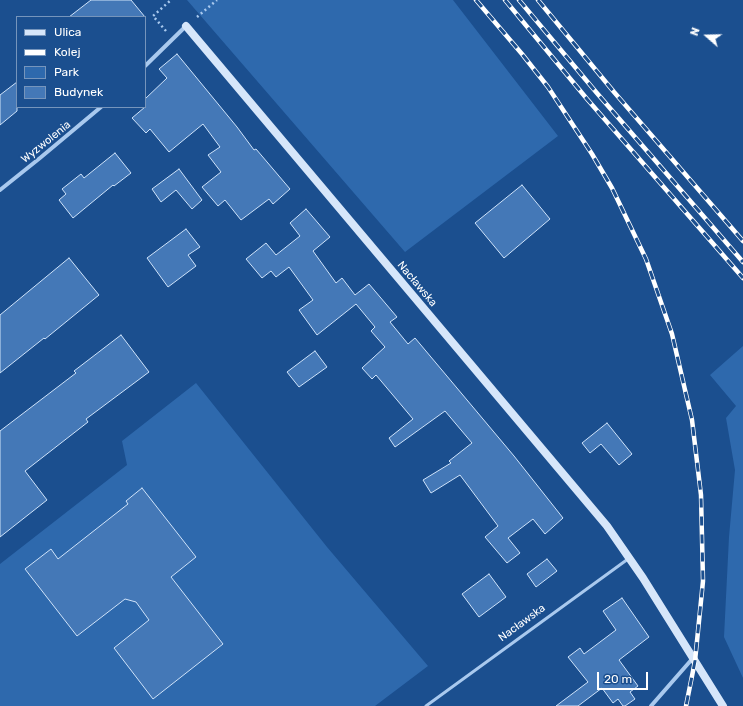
<!DOCTYPE html>
<meta charset="utf-8">
<style>
body{margin:0}
#map{position:relative;width:743px;height:706px;overflow:hidden;background:#1b4f8f;font-family:Rubik,sans-serif}
canvas{display:block}
.legend{position:absolute;left:16px;top:16px;width:130px;height:92px;box-sizing:border-box;background:#1b4f8f;border:1px solid #7695bc;margin:0;padding:5px 7px;list-style:none;font-size:12px;color:#fff}
.legend li{display:flex;align-items:center;gap:8px;height:20px}
.legend b{width:20px;border:1px solid #7695bc}
.north{position:absolute;left:687px;top:16px;width:40px;height:40px;-webkit-text-stroke:3px #1b4f8f;paint-order:stroke;rotate:290deg;font-size:11px;font-weight:700;line-height:16px;text-align:center;color:#fff}
.north::after{content:'';display:block;margin:auto;width:14px;height:18px;background:#fff;clip-path:polygon(50% 0,100% 100%,50% 72%,0 100%)}
.scale{position:absolute;left:597px;top:672px;width:51px;height:18px;box-sizing:border-box;border:2px solid #fff;border-top:0;padding-left:5px;font-size:12px;line-height:14px;white-space:nowrap;color:#fff;-webkit-text-stroke:3px #1b4f8f;paint-order:stroke}
</style>
<div id="map">
<canvas width="743" height="706"></canvas>
<ul class="legend">
<li><b style="height:5px;background:#d6e6fa"></b>Ulica</li>
<li><b style="height:5px;background:#fff"></b>Kolej</li>
<li><b style="height:11px;background:#2e69ad"></b>Park</li>
<li><b style="height:11px;background:#4478b7"></b>Budynek</li>
</ul>
<div class="north">N</div>
<div class="scale">20 m</div>
</div>
<script>
const ctx = document.querySelector('canvas').getContext('2d');
ctx.lineJoin = 'round';
function fillPath(path, color) { ctx.fillStyle = color; ctx.fill(path, 'evenodd'); }
const toPath = rows => new Path2D(rows.map(r => 'M' + r).join(''));
function strokePath(path, color, width, dash) { ctx.strokeStyle = color; ctx.lineWidth = width; ctx.lineCap = dash ? 'butt' : 'round'; ctx.setLineDash(dash || []); ctx.stroke(path); }
function drawText(font, color, halo, rows, align = 'center') {
  ctx.font = font + ' Rubik,sans-serif'; ctx.lineWidth = 3.5; ctx.setLineDash([]); ctx.textBaseline = 'middle'; ctx.strokeStyle = halo; ctx.fillStyle = color; for (const [text, x, y, turn = 0] of rows) {
    ctx.save(); ctx.translate(x, y); ctx.rotate((+turn || 0) * Math.PI / 180); ctx.textAlign = isNaN(turn) ? turn : align; if (halo) ctx.strokeText(text, 0, 0); ctx.fillText(text, 0, 0); ctx.restore();
  }
}
fillPath(toPath([
 [187,0,453,0,558,136,405,252],
 [743,346,743,678,724,637,729,537,735,470,726,418,736,406,710,375],
 [196,383,327,547,428,666,375,706,0,706,0,564,127,465,122,441]
]), '#2e69ad');
const building = toPath([
 [91,0,131,0,145,17,69,17,91,0],
 [177,54,237,127,254,150,256,149,290,189,273,204,269,199,241,220,225,200,218,206,202,187,221,172,208,155,220,147,203,124,169,152,150,129,146,133,132,118,145,107,145,99,167,78,159,69,177,54],
 [17,82,17,111,0,125,0,95,17,82],
 [115,153,131,173,114,186,113,185,73,218,59,200,66,194,62,189,81,174,84,178,115,153],
 [179,169,202,200,192,209,176,190,161,202,152,189,179,169],
 [522,185,550,219,504,258,475,223,522,185],
 [306,209,330,237,313,251,336,283,342,278,355,295,369,284,397,317,390,322,408,344,415,338,514,456,563,518,545,534,533,519,508,538,520,553,507,563,485,537,498,526,460,475,431,493,423,480,451,463,449,461,472,443,445,411,395,447,389,438,413,419,376,375,372,379,362,368,385,347,371,331,375,327,356,304,317,335,299,310,313,300,289,267,276,277,271,271,262,278,246,259,266,243,276,255,300,236,290,223,306,209],
 [186,229,200,247,188,255,196,266,168,287,147,258,186,229],
 [69,258,99,295,45,339,44,338,0,373,0,315,69,258],
 [121,335,149,372,86,419,88,422,25,471,47,500,0,537,0,431,76,373,74,371,121,335],
 [315,351,327,367,299,387,287,372,315,351],
 [607,423,632,454,619,465,601,444,590,453,582,443,607,423],
 [142,488,196,557,171,577,223,644,153,699,114,648,149,620,136,602,125,599,77,636,25,569,51,549,58,559,128,504,126,501,142,488],
 [547,559,557,571,536,587,527,574,547,559],
 [489,574,506,597,479,617,462,594,489,574],
 [622,598,649,637,619,660,638,686,630,692,635,699,625,706,623,706,618,699,613,703,602,688,578,706,556,706,588,682,568,657,580,648,584,654,616,630,603,611,622,598]
]);
fillPath(building, '#4478b7');
strokePath(building, '#cfe3fa', 1);
strokePath(toPath([
 [197,17,217,0],
 [166,31,153,16,171,0]
]), '#a9c9ee', 2.5, [2, 3]);
strokePath(toPath([
 [426,706,628,559]
]), '#a9c9ee', 3);
strokePath(toPath([
 [145,66,186,26],
 [0,190,40,158,101,107],
 [651,706,693,658]
]), '#a9c9ee', 4);
strokePath(toPath([
 [186,26,607,526,643,578,723,706]
]), '#d6e6fa', 8);
const rail = toPath([
 [476,0,522,54,548,87,592,154,612,188,646,259,672,334,692,420,701,495,703,581,695,661,686,706],
 [505,0,587,99,743,278],
 [519,0,596,92,743,262],
 [538,0,614,92,743,241]
]);
strokePath(rail, '#fff', 4.5);
strokePath(rail, '#1b4f8f', 3, [9]);
drawText('11px', '#fff', '#1b4f8f', [
 ["Wyzwolenia",46,142,-39],
 ["Nacławska",417,284,50],
 ["Nacławska",522,623,-36]
]);
</script>
